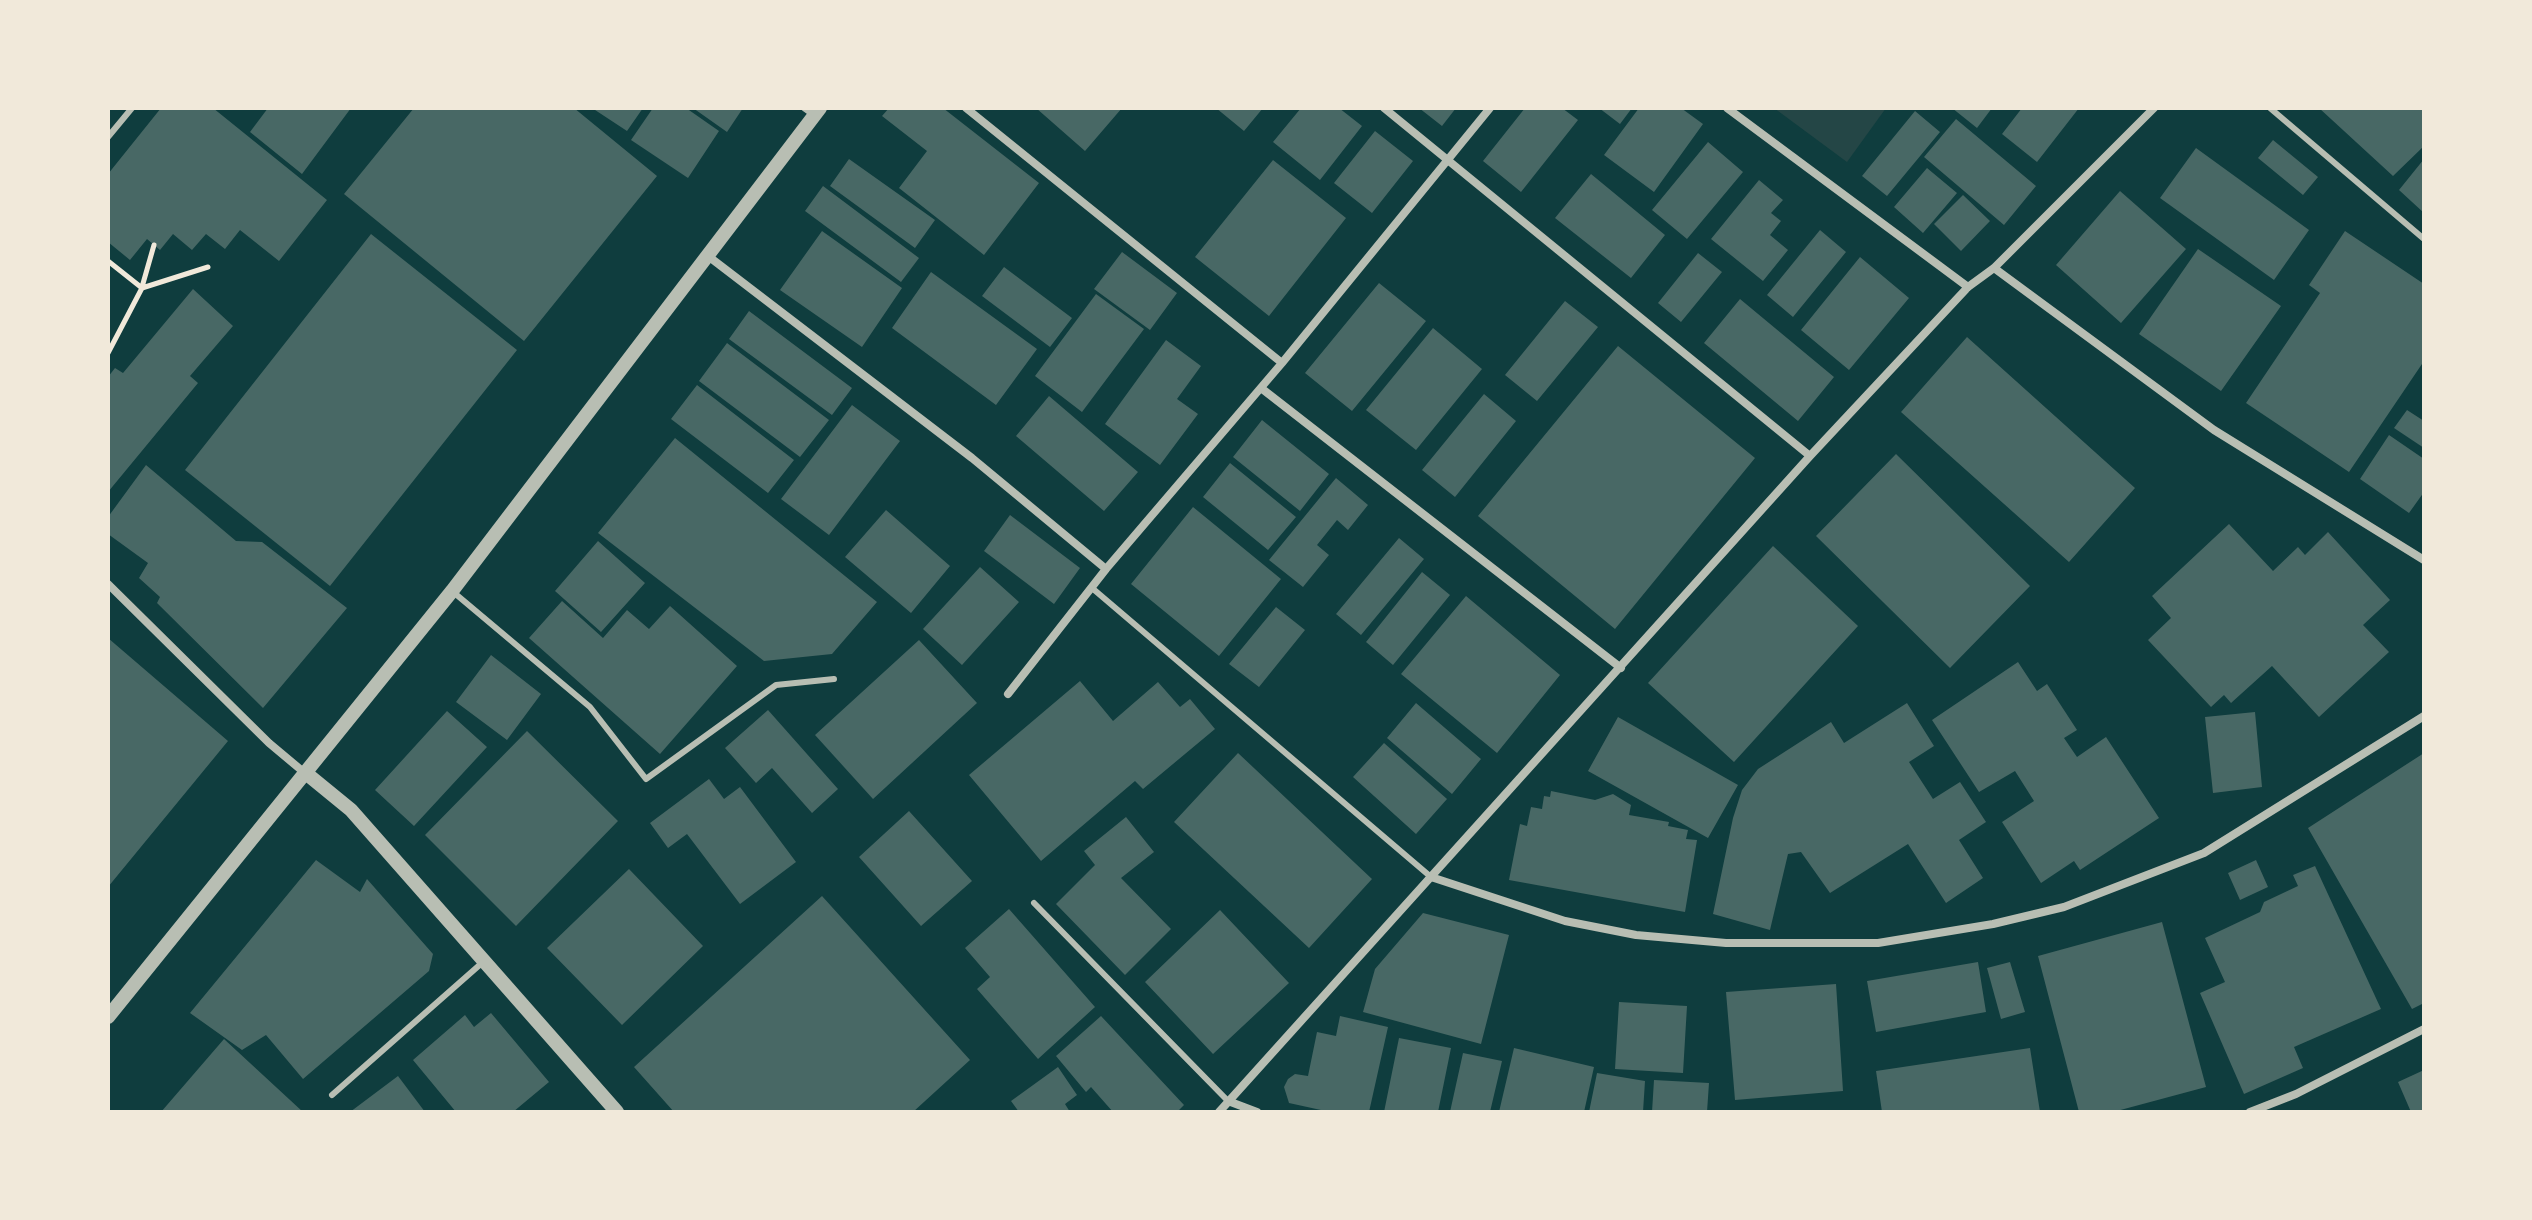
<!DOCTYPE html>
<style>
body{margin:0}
#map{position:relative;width:2532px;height:1220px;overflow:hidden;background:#0f3d3e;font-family:"PT Sans",sans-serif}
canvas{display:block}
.frame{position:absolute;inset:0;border:110px solid #f1e9da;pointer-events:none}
</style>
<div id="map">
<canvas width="2532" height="1220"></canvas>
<div class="frame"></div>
</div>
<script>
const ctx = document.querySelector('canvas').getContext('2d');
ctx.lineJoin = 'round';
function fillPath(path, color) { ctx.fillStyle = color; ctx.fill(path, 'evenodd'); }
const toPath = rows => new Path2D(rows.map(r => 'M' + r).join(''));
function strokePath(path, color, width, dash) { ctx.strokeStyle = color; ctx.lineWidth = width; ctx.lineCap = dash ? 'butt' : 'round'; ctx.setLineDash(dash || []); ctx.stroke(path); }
fillPath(toPath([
 [1774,108,1886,108,1847,162]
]), '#244646');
fillPath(toPath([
 [161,108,213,108,327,200,279,261,240,230,225,249,206,234,192,250,173,234,160,250,147,239,130,260,108,242,108,174],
 [268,108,351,108,302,174,250,132],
 [414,108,574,108,657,176,524,341,344,194],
 [592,108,643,108,627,131],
 [653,108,686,108,719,131,688,178,631,140],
 [693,108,743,108,727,132],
 [889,108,943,108,1039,183,984,255,899,188,927,151,882,116],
 [1036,108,1122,108,1085,151],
 [1216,108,1263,108,1244,131],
 [1301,108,1339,108,1362,126,1320,180,1273,142],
 [1419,108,1456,108,1442,126],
 [1525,108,1562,108,1578,120,1521,192,1483,161],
 [1599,108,1632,108,1620,124],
 [1639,108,1681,108,1703,124,1654,192,1604,155],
 [1952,108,1992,108,1977,128],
 [2022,108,2079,108,2037,162,2002,134],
 [2319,108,2424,108,2424,146,2393,176],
 [1915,111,1940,132,1887,196,1862,176],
 [1956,119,2036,186,2004,225,1924,157],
 [1375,131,1413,161,1372,213,1334,183],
 [2273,140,2318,177,2303,195,2258,158],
 [1708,142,1743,172,1687,239,1652,210],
 [2196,148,2309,230,2274,280,2160,198],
 [849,159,935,220,915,248,830,186],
 [2424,159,2424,213,2399,190],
 [1273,160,1346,218,1269,316,1195,257],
 [1927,168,1957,193,1923,233,1894,207],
 [1591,174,1665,235,1631,278,1555,218],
 [1759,180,1783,200,1771,213,1781,221,1770,235,1788,250,1763,281,1711,239],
 [823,186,919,258,901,282,805,211],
 [2120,191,2186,249,2121,323,2056,265],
 [1963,195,1990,221,1961,251,1934,224],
 [1820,230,1846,252,1793,317,1767,295],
 [822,231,902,288,862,347,780,290],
 [2345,231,2424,284,2424,361,2349,472,2246,403,2320,293,2309,285],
 [371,234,517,350,330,586,185,470],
 [2198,249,2281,306,2221,391,2139,334],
 [1122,252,1177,293,1150,330,1094,289],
 [1698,253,1722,272,1681,322,1658,303],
 [1860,257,1909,298,1849,370,1801,330],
 [1004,267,1072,318,1050,347,982,296],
 [931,272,1037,349,996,405,892,328],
 [1379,283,1426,321,1352,411,1305,373],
 [193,289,233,326,190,376,198,383,108,492,108,377,115,368,123,373],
 [1096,294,1144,329,1082,412,1035,376],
 [1740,299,1834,377,1798,421,1704,343],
 [1565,301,1598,327,1537,401,1505,375],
 [749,311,852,388,832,415,729,339],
 [1433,328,1482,369,1416,450,1366,410],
 [1967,337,2135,488,2069,562,1901,412],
 [1166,340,1201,366,1177,399,1198,414,1160,465,1105,424],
 [727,343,829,420,800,457,699,381],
 [1618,346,1755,458,1615,629,1478,516],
 [697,385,794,460,768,493,671,419],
 [1484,394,1516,421,1455,497,1422,470],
 [1049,396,1138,472,1104,511,1016,436],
 [852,405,900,441,829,535,781,499],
 [2407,410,2424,421,2424,448,2394,428],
 [1262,420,1329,474,1300,511,1233,457],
 [2389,435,2424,459,2424,492,2409,513,2360,479],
 [675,438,877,602,832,654,764,661,598,533],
 [1896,454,2030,586,1950,668,1816,536],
 [1230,463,1296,517,1268,550,1203,497],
 [146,465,236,541,262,542,347,608,263,708,157,603,160,597,139,578,148,563,108,534,108,517],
 [1336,478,1368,505,1348,530,1337,520,1317,545,1329,555,1303,587,1269,560],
 [1193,507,1281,579,1219,656,1131,584],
 [886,510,950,566,911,613,845,557],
 [1010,515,1080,568,1054,604,984,551],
 [2229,524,2273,571,2298,547,2305,555,2328,532,2390,600,2363,625,2389,652,2319,717,2272,666,2231,703,2224,695,2211,707,2148,640,2171,618,2152,596],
 [1399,538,1424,559,1361,635,1336,614],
 [598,541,645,583,601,632,555,591],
 [1773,546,1858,626,1734,762,1648,683],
 [980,567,1019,602,962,665,923,629],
 [1422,572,1450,595,1393,665,1366,642],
 [1466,596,1560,675,1497,753,1401,674],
 [562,601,603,638,627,610,649,629,670,606,737,666,660,754,529,638],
 [1276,607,1305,630,1259,687,1229,664],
 [108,638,228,741,108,887],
 [919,640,977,703,873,799,815,735],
 [491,655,541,694,507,740,456,702],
 [2018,662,2037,691,2047,684,2077,730,2064,738,2077,757,2106,737,2159,818,2080,870,2074,861,2041,883,2002,822,2034,801,2015,771,1979,792,1932,720],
 [1080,681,1113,721,1158,682,1180,707,1190,699,1215,729,1143,789,1135,781,1041,861,969,775],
 [1416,703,1481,759,1452,794,1387,738],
 [1907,703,1934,746,1909,762,1933,799,1960,782,1986,822,1959,840,1983,878,1946,903,1908,844,1830,893,1801,852,1788,854,1770,930,1713,914,1733,818,1742,790,1758,769,1831,722,1844,743],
 [768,710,838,789,812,813,772,768,756,783,725,748],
 [447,711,487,747,414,826,375,790],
 [2255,712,2262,787,2213,793,2205,717],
 [1618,717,1738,785,1708,838,1588,771],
 [527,731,618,821,516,926,425,835],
 [1384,743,1447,799,1416,834,1353,777],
 [1238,753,1372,879,1309,948,1174,822],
 [2424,753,2424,1003,2412,1009,2308,828],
 [709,779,724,799,740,787,796,862,740,904,687,834,668,848,650,823],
 [1551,791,1595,800,1613,794,1631,805,1629,815,1669,822,1668,826,1688,830,1686,839,1697,840,1685,912,1509,880,1520,824,1527,826,1531,807,1542,809,1544,796,1550,797],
 [909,811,972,881,921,926,859,857],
 [1126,817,1154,852,1121,878,1171,929,1125,975,1056,904,1095,865,1084,851],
 [316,860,360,892,367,879,433,954,429,971,303,1079,266,1035,242,1050,190,1013],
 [2256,860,2268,887,2240,900,2228,873],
 [2315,866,2381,1009,2294,1047,2303,1068,2244,1094,2200,993,2225,982,2205,938,2260,912,2264,902,2298,886,2293,875],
 [629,869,703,946,622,1025,547,948],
 [822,896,970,1060,913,1112,674,1112,634,1067],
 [1009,909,1095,1007,1038,1059,977,989,990,977,965,948],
 [1220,910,1289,983,1213,1054,1145,982],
 [1423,913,1509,935,1481,1044,1363,1012,1375,969],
 [2162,922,2206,1087,2113,1112,2079,1112,2038,956],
 [1978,962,1986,1012,1876,1032,1867,981],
 [2010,962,2025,1012,2001,1019,1987,968],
 [1836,984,1843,1091,1735,1100,1726,992],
 [1619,1002,1687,1006,1683,1073,1615,1069],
 [491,1013,549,1082,513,1112,456,1112,413,1060,465,1015,474,1027],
 [1101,1016,1184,1105,1177,1112,1113,1112,1091,1087,1086,1092,1056,1056],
 [1340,1016,1388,1027,1369,1112,1330,1112,1289,1103,1284,1087,1288,1079,1295,1074,1308,1076,1317,1032,1336,1036],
 [1399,1038,1451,1048,1438,1112,1384,1112],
 [224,1039,303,1112,161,1112],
 [1514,1048,1594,1067,1584,1112,1499,1112],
 [2030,1048,2040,1112,1882,1112,1876,1071],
 [1463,1053,1502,1061,1490,1112,1450,1112],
 [1058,1067,1077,1095,1065,1104,1070,1112,1019,1112,1011,1101],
 [2424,1070,2424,1112,2411,1112,2398,1082],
 [1597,1073,1645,1081,1643,1112,1589,1112],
 [398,1076,425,1112,350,1112],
 [1654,1080,1709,1083,1707,1112,1652,1112]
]), '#486865');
strokePath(toPath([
 [108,261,142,288,108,353],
 [142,287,154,245],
 [142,288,208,267]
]), '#f1e9da', 5);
strokePath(toPath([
 [804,108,815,116],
 [2270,108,2424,239],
 [108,137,132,108],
 [1092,588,1431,877],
 [452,591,590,707,646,779,776,685,834,679],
 [1034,903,1228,1101],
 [332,1095,483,962]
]), '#b8beb3', 6);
strokePath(toPath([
 [966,108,1282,363],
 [1384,108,1810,456],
 [1727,108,1968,287],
 [708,256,972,458,1106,569],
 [1994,268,2214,430,2424,560],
 [1261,388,1621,668],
 [108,584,269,743,306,774],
 [1008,694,1106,569,1282,363,1490,108],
 [1431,877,1565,921,1636,935,1726,943,1878,943,1993,924,2064,907,2204,853,2424,716],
 [1228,1101,1257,1112],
 [1219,1112,1810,456,1968,287,1994,268,2154,108],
 [2250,1112,2296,1094,2424,1029]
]), '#b8beb3', 8);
strokePath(toPath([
 [307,774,351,810,617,1112],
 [108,1017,452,591,820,108]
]), '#b8beb3', 14);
</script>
